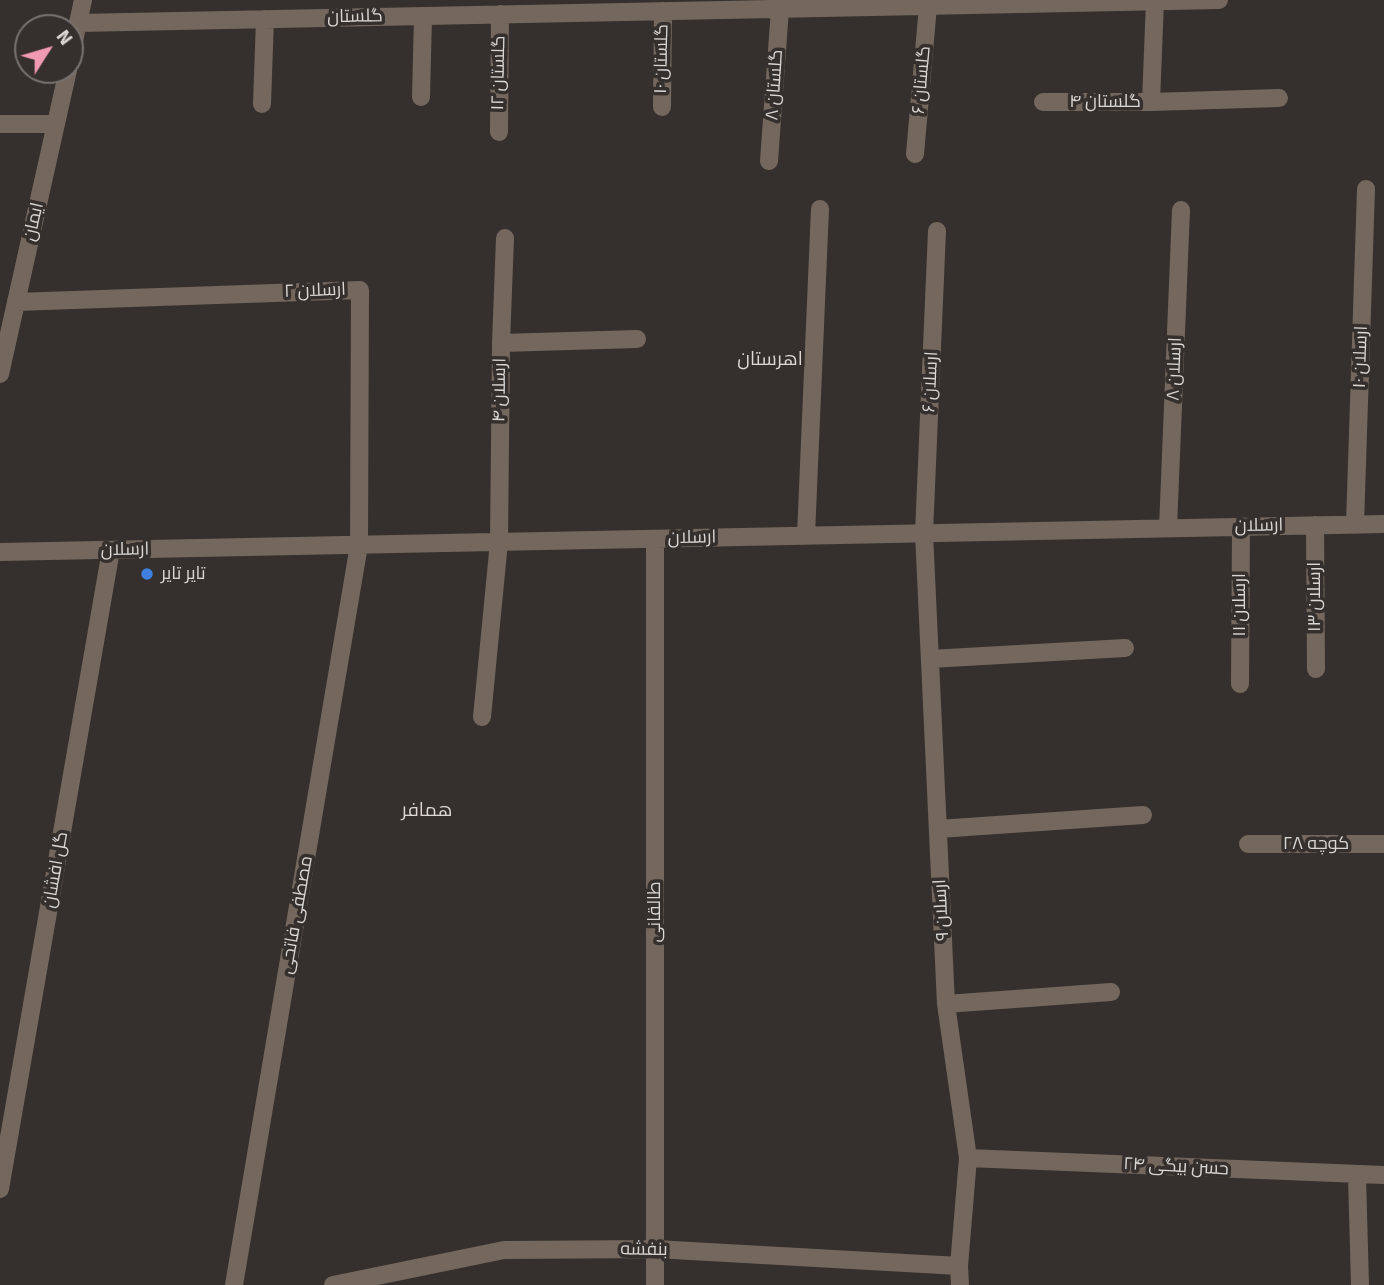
<!DOCTYPE html>
<meta charset="utf-8">
<style>
body{margin:0}
#map{position:relative;width:1384px;height:1285px;overflow:hidden;background:#35302d;font-family:Signika,sans-serif}
canvas{display:block}
.north{position:absolute;left:14px;top:14px;width:70px;height:70px;box-sizing:border-box;background:#35302d;border:2px solid #777270;border-radius:50%;rotate:53deg;font-size:19px;font-weight:700;line-height:28px;text-align:center;color:#d9d6d4}
.north::after{content:'';display:block;margin:auto;width:24px;height:32px;background:#f19ab3;clip-path:polygon(50% 0,100% 100%,50% 72%,0 100%)}
</style>
<div id="map">
<canvas width="1384" height="1285"></canvas>
<div class="north">N</div>
</div>
<script>
const ctx = document.querySelector('canvas').getContext('2d');
ctx.lineJoin = 'round';
const toPath = rows => new Path2D(rows.map(r => 'M' + r).join(''));
function strokePath(path, color, width, dash) { ctx.strokeStyle = color; ctx.lineWidth = width; ctx.lineCap = dash ? 'butt' : 'round'; ctx.setLineDash(dash || []); ctx.stroke(path); }
function drawText(font, color, halo, rows, align = 'center') {
  ctx.font = font + ' Signika,Cairo,sans-serif'; ctx.lineWidth = 7; ctx.setLineDash([]); ctx.textBaseline = 'middle'; ctx.strokeStyle = halo; ctx.fillStyle = color; for (const [text, x, y, turn = 0] of rows) {
    ctx.save(); ctx.translate(x, y); ctx.rotate((+turn || 0) * Math.PI / 180); ctx.textAlign = isNaN(turn) ? turn : align; if (halo) ctx.strokeText(text, 0, 0); ctx.fillText(text, 0, 0); ctx.restore();
  }
}
strokePath(toPath([
 [78,23,1219,0],
 [70,59,83,0],
 [421,97,423,16],
 [1043,102,1151,102,1155,1],
 [1151,102,1279,98],
 [262,104,265,19],
 [662,107,663,11],
 [0,124,56,124],
 [499,132,500,14],
 [915,154,928,6],
 [769,161,780,9],
 [937,231,924,533,946,1004,968,1158,959,1266,960,1285],
 [16,302,360,290,359,545,234,1285],
 [501,343,637,339],
 [0,374,68,70],
 [1355,524,1366,189],
 [1315,525,1316,669],
 [1168,528,1181,210],
 [806,535,820,209],
 [655,539,655,1285],
 [0,552,1384,524],
 [930,659,1125,648],
 [1240,684,1241,526],
 [482,717,499,542,501,343,505,238],
 [938,829,1143,815],
 [1248,844,1384,844],
 [946,1004,1111,992],
 [968,1158,1384,1175],
 [1357,1176,1360,1285],
 [0,1189,111,550],
 [333,1285,504,1250,655,1249,959,1266]
]), '#74685e', 18);
for (const [x, y, r, color] of [
 [147,574,7,"#3f7fe0"]
]) { const dot = new Path2D(); dot.arc(x, y, r, 0, 2 * Math.PI); ctx.fillStyle = color; ctx.fill(dot); strokePath(dot, '#35302d', 2.5); }
drawText('18px', '#d9d6d4', '#35302d', [
 ["گلستان",355,17,-1],
 ["گلستان ۱۰",662,59,-89],
 ["گلستان ۱۲",499,73,-89],
 ["گلستان ۶",922,80,-85],
 ["گلستان ۸",775,85,-86],
 ["گلستان ۴",1105,102],
 ["ایمان",34,222,-77],
 ["ارسلان ۲",315,291,-2],
 ["ارسلان ۱۰",1361,357,-88],
 ["ارسلان ۸",1175,369,-88],
 ["ارسلان ۶",931,382,-87],
 ["ارسلان ۴",500,390,-89],
 ["ارسلان",1259,526,-1],
 ["ارسلان",692,538,-1],
 ["ارسلان",125,550,-1],
 ["ارسلان ۱۳",1315,597,-90],
 ["ارسلان ۱۱",1240,605,-90],
 ["کوچه ۲۸",1316,844],
 ["گل افشان",56,870,-80],
 ["ارسلان ۹",942,910,-93],
 ["طالقانی",655,912,-90],
 ["مصطفی فاتحی",297,915,-80],
 ["حسن بیگی ۲۴",1176,1167,3],
 ["بنفشه",644,1250,1]
]);
drawText('18px', '#d9d6d4', '#35302d', [
 ["تایر تایر",161,574]
], 'left');
drawText('19px', '#ded7d3', '#35302d', [
 ["اهرستان",770,360],
 ["همافر",427,811]
]);
</script>
